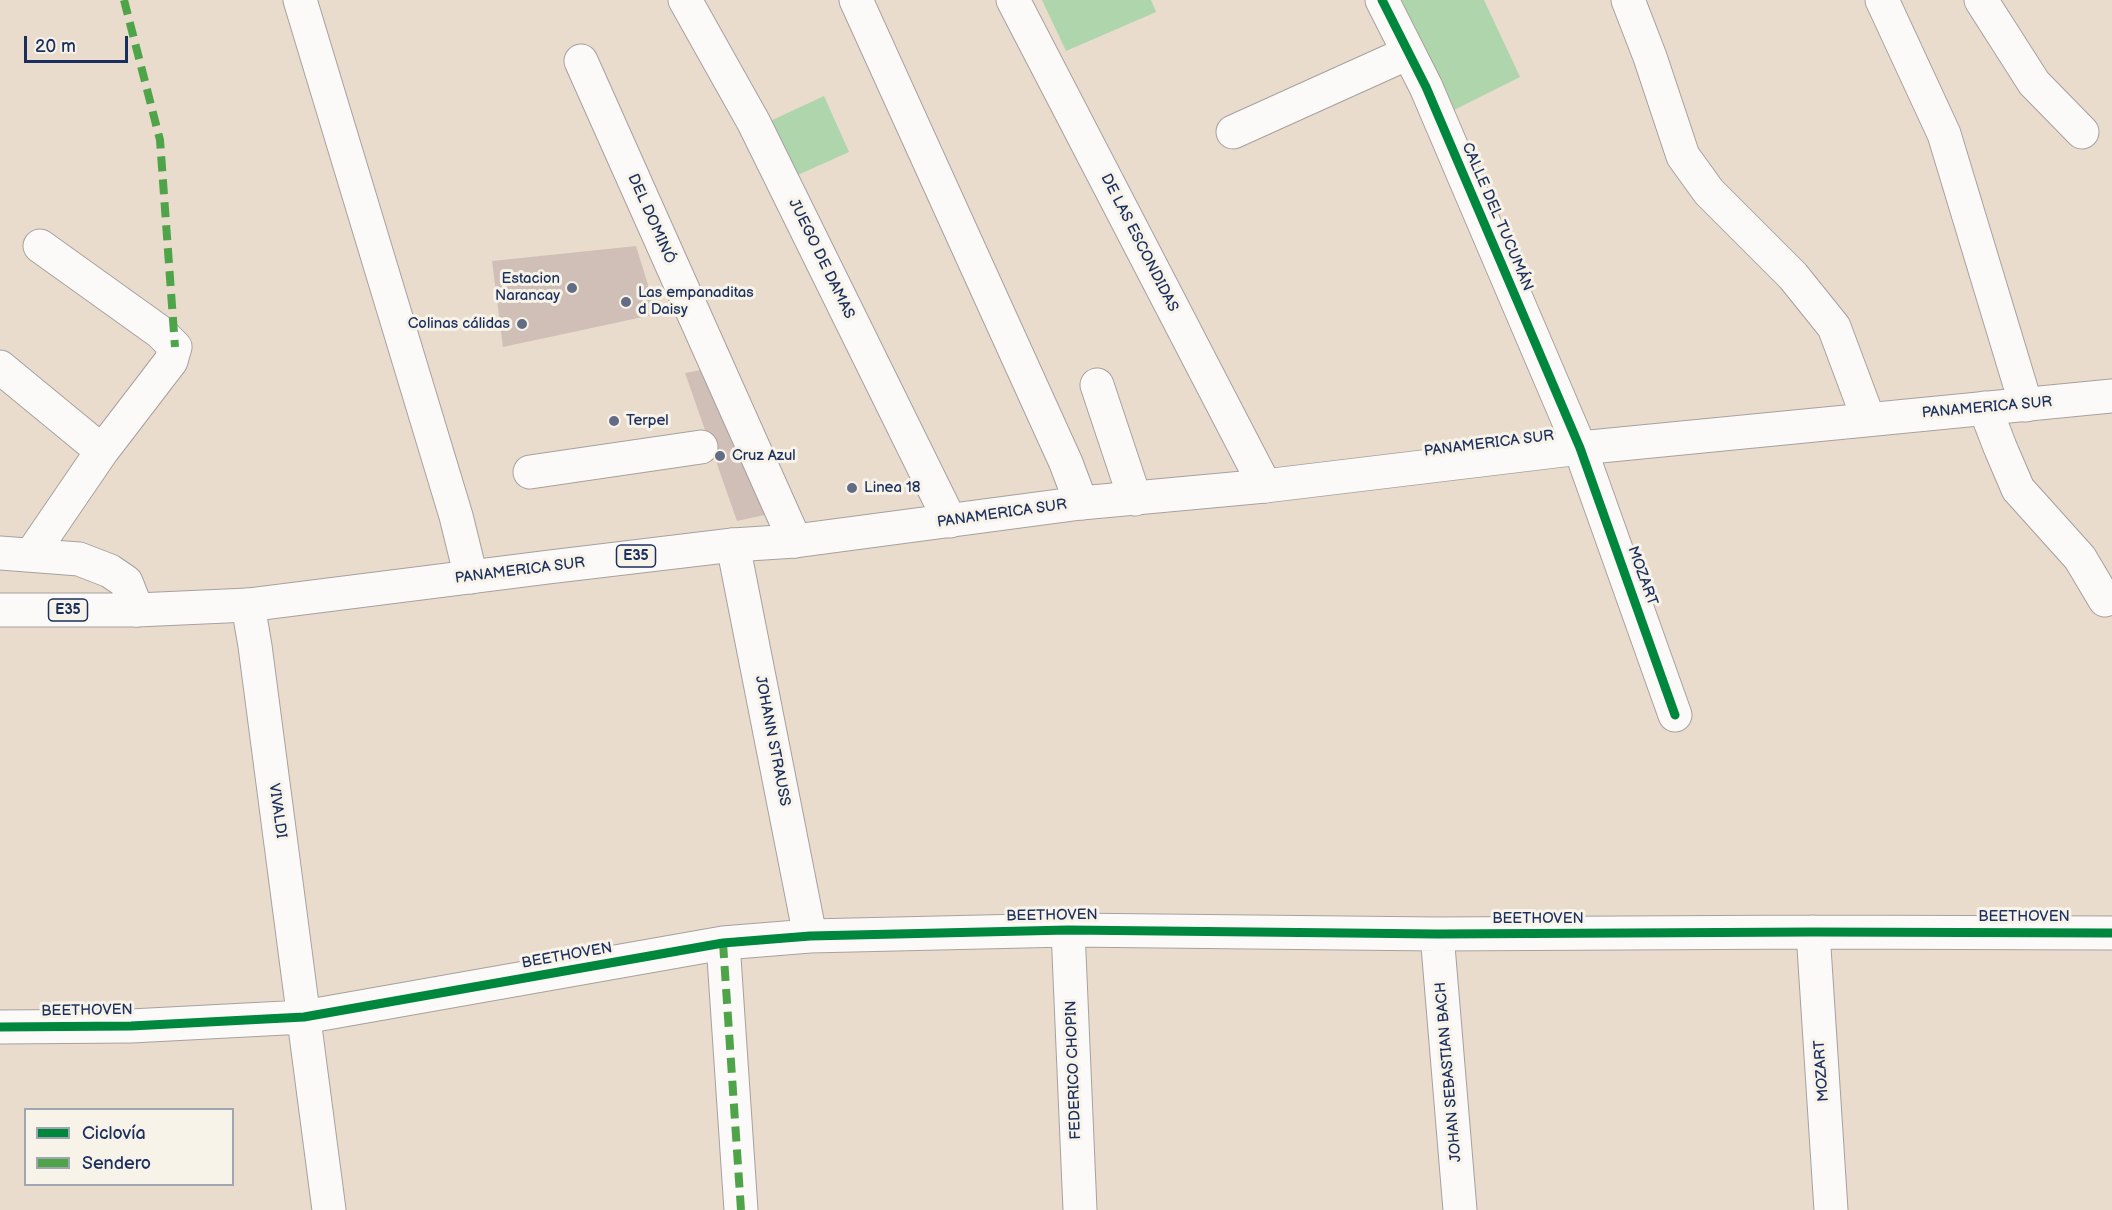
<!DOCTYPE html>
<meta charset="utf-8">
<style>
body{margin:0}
#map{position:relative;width:2112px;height:1210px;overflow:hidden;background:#e9dccd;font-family:"Balsamiq Sans",sans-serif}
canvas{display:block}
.legend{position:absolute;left:24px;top:1108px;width:210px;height:78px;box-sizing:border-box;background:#f7f3e8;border:2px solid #9fa5b1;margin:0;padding:8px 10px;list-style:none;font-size:18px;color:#1b2f5e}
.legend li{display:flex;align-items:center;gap:12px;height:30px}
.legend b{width:30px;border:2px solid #9fa5b1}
.scale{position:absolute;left:24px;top:36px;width:104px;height:27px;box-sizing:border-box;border:3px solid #1b2f5e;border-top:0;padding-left:8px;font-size:18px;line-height:21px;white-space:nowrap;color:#1b2f5e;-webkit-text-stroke:4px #f7f3e8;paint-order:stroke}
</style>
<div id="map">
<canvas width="2112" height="1210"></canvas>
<ul class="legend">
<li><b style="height:8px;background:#00873e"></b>Ciclovía</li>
<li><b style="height:8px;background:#4fa44a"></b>Sendero</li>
</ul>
<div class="scale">20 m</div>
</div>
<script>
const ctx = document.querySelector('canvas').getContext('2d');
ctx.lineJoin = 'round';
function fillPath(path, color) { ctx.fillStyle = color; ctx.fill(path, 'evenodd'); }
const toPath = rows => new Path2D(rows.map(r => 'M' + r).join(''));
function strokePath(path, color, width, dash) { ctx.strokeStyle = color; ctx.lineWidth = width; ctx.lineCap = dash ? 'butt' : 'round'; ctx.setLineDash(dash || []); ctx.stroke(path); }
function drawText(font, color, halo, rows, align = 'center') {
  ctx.font = font + ' "Balsamiq Sans",sans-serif'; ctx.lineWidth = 6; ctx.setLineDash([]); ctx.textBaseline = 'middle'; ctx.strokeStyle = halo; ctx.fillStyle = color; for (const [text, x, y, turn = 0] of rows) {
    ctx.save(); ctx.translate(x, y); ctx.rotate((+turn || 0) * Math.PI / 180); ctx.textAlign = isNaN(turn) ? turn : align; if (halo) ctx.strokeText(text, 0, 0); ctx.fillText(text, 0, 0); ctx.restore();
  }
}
fillPath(toPath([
 [1042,0,1151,0,1156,12,1066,51],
 [1401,0,1484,0,1520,77,1454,110],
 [824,96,849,152,791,178,766,123]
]), '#aed5ab');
fillPath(toPath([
 [636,246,657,314,503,347,492,261],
 [706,369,769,514,737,521,685,373]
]), '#d0bfb7');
const minor = toPath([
 [300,0,456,516,471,577],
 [685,0,754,123,950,521],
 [856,0,1066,463,1081,503],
 [1013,0,1265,486],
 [1382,0,1426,87,1580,448,1675,715],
 [1628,0,1650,57,1683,156,1709,192,1793,276,1834,327,1868,418],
 [1882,0,1944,134,2026,405],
 [1981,0,2034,83,2082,132],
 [581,61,795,541],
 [1233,132,1408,53],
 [0,367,102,451],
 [1097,385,1135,499],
 [1985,408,2000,447,2018,489,2080,558,2105,600],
 [530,472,701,447],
 [733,545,810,936],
 [0,553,79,559,110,571,126,582,137,610],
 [31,555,102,451,171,361,175,347,160,332,40,246],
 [248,605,255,646,329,1210],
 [1068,930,1080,1210],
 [1813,932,1831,1210],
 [1437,934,1460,1210],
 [723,943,741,1210],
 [0,1027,131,1026,304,1017,723,943,810,936,1068,930,1437,934,1813,932,2112,933]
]);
const highway = toPath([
 [0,610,137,610,248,605,549,567,733,545,795,541,1081,503,1265,486,1580,448,2112,396]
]);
strokePath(minor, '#a6a19f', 35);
strokePath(highway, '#a6a19f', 35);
strokePath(minor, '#fcfaf8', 33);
strokePath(highway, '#fcfaf8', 33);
strokePath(toPath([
 [124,0,160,140,175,347],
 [723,943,741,1210]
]), '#4fa44a', 8, [15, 8]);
strokePath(toPath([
 [1382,0,1426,87,1580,448,1675,715],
 [0,1027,131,1026,304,1017,723,943,810,936,1068,930,1437,934,1813,932,2112,933]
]), '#00873e', 9);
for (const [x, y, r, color] of [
 [572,288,6,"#636c85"],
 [626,302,6,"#636c85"],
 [522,324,6,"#636c85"],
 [614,421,6,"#636c85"],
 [720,456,6,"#636c85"],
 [852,488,6,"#636c85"]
]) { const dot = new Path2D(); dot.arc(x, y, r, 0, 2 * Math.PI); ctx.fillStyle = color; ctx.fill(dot); strokePath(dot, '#f7f3e8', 2); }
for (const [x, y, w] of [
 [636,556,39],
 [68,610,39]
]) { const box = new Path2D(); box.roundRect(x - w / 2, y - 11, w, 22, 4.5); ctx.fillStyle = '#f7f3e8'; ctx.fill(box); strokePath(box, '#1b2f5e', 1.5); }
drawText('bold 14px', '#1b2f5e', null, [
 ["E35",636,556],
 ["E35",68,610]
]);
drawText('15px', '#1b2f5e', '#f7f3e8', [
 ["CALLE DEL TUCUMÁN",1497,217,67],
 ["DEL DOMINÓ",651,219,66],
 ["DE LAS ESCONDIDAS",1139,243,63],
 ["JUEGO DE DAMAS",821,259,64],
 ["PANAMERICA SUR",1987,408,-5],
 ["PANAMERICA SUR",1489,444,-7],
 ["PANAMERICA SUR",1002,514,-8],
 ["PANAMERICA SUR",520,571,-7],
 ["MOZART",1642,576,70],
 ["JOHANN STRAUSS",772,741,79],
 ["VIVALDI",277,811,82],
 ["BEETHOVEN",1052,916,-1],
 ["BEETHOVEN",2024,917],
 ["BEETHOVEN",1538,919],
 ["BEETHOVEN",567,956,-10],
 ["BEETHOVEN",87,1011,-1],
 ["FEDERICO CHOPIN",1074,1070,-92],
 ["MOZART",1822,1071,-94],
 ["JOHAN SEBASTIAN BACH",1449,1072,-95]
]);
drawText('15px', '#1b2f5e', '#f7f3e8', [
 ["Estacion",560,279,"right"],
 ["Narancay",560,296,"right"],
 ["Las empanaditas",638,293],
 ["d Daisy",638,310],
 ["Colinas cálidas",510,324,"right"],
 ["Terpel",626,421],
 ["Cruz Azul",732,456],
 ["Linea 18",864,488]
], 'left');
</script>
